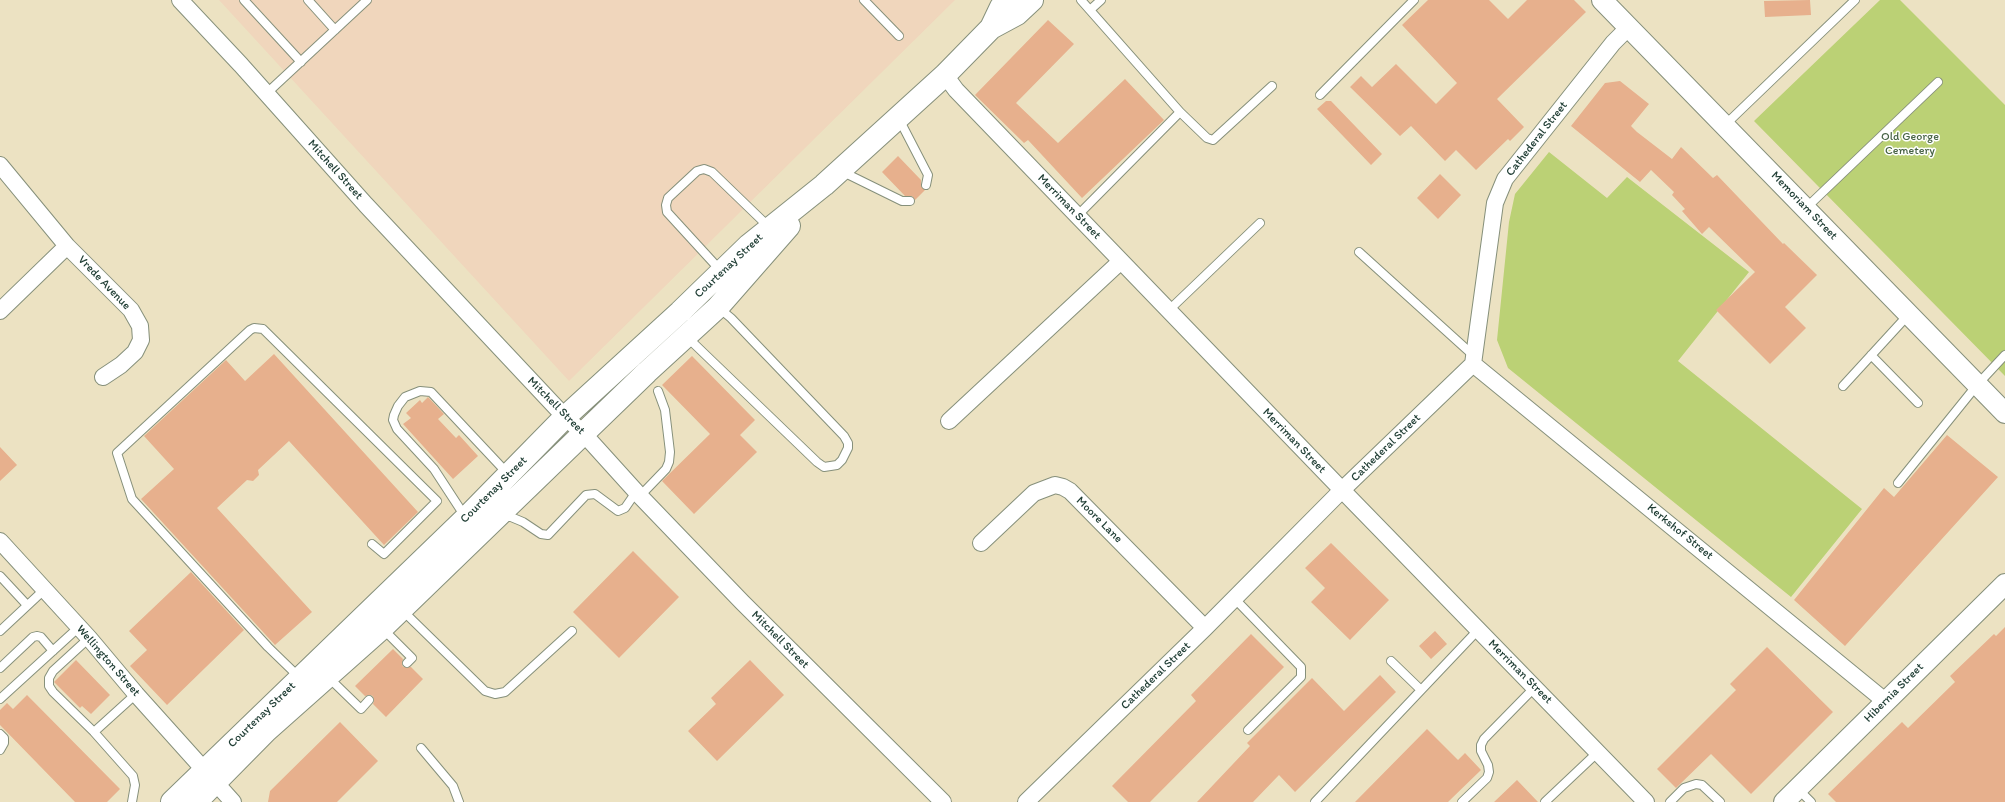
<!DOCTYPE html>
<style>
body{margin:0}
canvas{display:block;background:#ece2c2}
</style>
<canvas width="2005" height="802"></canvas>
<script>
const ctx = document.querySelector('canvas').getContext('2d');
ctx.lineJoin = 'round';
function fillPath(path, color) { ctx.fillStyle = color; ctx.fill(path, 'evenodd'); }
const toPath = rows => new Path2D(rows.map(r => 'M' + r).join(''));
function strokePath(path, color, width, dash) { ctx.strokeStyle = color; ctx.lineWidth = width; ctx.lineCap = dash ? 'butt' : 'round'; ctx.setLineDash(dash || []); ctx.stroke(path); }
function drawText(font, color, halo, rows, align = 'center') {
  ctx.font = font + ' Itim,sans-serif'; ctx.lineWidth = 3; ctx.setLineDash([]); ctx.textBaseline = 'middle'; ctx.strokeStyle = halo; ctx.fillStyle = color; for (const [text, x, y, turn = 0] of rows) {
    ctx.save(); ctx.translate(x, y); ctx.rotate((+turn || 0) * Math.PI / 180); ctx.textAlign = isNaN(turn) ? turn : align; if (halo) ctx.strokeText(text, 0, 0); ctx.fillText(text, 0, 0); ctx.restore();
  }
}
fillPath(toPath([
 [219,0,955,0,569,381]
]), '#f0d6bc');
fillPath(toPath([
 [1880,0,1900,0,2005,105,2005,376,1754,121],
 [1549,152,1607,198,1627,177,1749,272,1678,361,1862,509,1791,597,1508,368,1497,340,1509,222,1515,194]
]), '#bbd175');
fillPath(toPath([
 [1428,0,1489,0,1508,19,1527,0,1574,0,1586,12,1497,99,1524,127,1510,141,1508,139,1476,170,1456,150,1445,161,1411,126,1400,136,1350,87,1361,76,1372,87,1396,64,1436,104,1457,83,1402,25],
 [1810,0,1811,15,1765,17,1764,1],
 [1048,20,1074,44,1016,103,1058,143,1125,79,1164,120,1082,198,1028,140,1024,143,975,95],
 [1620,81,1649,104,1631,126,1637,132,1672,159,1681,147,1713,178,1717,175,1783,244,1784,243,1817,275,1785,307,1806,328,1770,364,1716,310,1755,272,1709,227,1702,234,1682,211,1685,209,1672,195,1674,192,1651,170,1640,182,1571,126,1605,83],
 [1326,101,1331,101,1382,154,1371,165,1317,109],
 [898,156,921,180,921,186,925,190,915,200,912,196,905,196,882,172],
 [1440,174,1461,195,1438,219,1417,198],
 [274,354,418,512,384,545,289,441,258,470,259,475,253,481,247,480,217,508,312,612,275,645,141,499,174,469,144,436,226,360,245,381],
 [692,356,755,420,740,435,757,452,694,514,662,481,710,434,662,385],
 [428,397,444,414,438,419,456,438,459,435,478,456,453,479,403,424,411,418,406,413,420,400,422,403],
 [1947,435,1998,477,1845,646,1794,600,1884,488,1894,497],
 [0,447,17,465,0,481],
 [1331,543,1389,600,1350,640,1311,602,1325,588,1305,568],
 [633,551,679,597,619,658,573,612],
 [191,572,244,630,167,705,130,666,147,650,129,631],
 [2005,627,2005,802,1836,802,1828,794,1902,722,1908,728,1955,682,1950,676,1994,634,1996,636],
 [1435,631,1447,644,1431,659,1419,646],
 [1251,634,1284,667,1150,802,1128,802,1112,786,1196,701,1191,695],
 [1767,647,1833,712,1751,794,1711,754,1676,788,1657,769,1736,690,1730,684],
 [393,649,403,659,402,664,403,667,411,667,423,679,386,717,373,704,374,701,373,696,370,695,365,696,355,686],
 [76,660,110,695,91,714,82,706,80,708,54,682],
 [750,660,784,695,717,761,688,731,716,704,711,698],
 [1380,675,1396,692,1295,792,1279,775,1253,802,1197,802,1250,746,1247,743,1312,678,1344,711],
 [27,695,120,789,107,802,75,802,0,725,0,710,7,703,13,709],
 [340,722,378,761,337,802,268,802,270,791],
 [1427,729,1458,760,1465,753,1481,770,1448,802,1355,802],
 [1517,780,1538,802,1494,802]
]), '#e7b08d');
const service = toPath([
 [244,0,301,62],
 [308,0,335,30],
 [864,0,899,36],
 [1090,10,1101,0],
 [267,93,367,0],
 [1320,95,1414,0],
 [1180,112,1207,138,1213,140,1272,86],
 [899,119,928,175,926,185],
 [1725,125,1855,0],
 [841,171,902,201,910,201],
 [1806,208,1938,82],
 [1077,216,1180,112,1081,0],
 [1359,252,1474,356],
 [721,271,667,212,666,205,668,198,697,171,704,169,712,172,770,228],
 [1168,311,1260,223],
 [687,337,817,462,824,467,837,465,842,460,848,448,848,443,844,436,731,318,719,308],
 [1871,355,1918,403],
 [1843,386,1909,314],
 [1898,483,1977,385,2005,355],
 [640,496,666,469,669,462,670,452,665,410,658,391],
 [502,517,511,517,523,522,541,534,548,535,586,495,595,494,618,511,625,508,636,492],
 [466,518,434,469,397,429,393,420,394,415,398,406,405,397,420,391,431,392,508,474],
 [0,576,27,605],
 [1234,598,1301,667,1301,677,1248,730],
 [402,610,485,691,495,694,505,692,572,631],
 [382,628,412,658,407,663],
 [0,631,45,589],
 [89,638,53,671,49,678,49,686,53,692,94,732,133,776,135,785,132,802],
 [1391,661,1421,690],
 [0,668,33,637,37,636,41,637,53,651],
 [299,677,268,647,132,499,117,453,250,330,254,328,263,329,437,501,384,554,372,544],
 [328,677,361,709,369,700],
 [0,699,79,627],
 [94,732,136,694],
 [0,734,4,738,4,743,0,750],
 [421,748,453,786,459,802],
 [1798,789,1811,802],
 [1315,802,1478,630],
 [1462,802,1487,778,1489,772,1488,765,1481,751,1481,745,1484,739,1535,687],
 [1545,802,1598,752],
 [1670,802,1684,788,1696,784,1702,785,1720,802]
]);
const minor = toPath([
 [180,0,241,65,366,205,565,417,583,433,640,496,742,602,943,802],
 [945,75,956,90,1342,490,1646,802],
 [0,165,67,246,0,311],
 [67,246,131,310,140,326,141,340,135,352,121,365,103,377],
 [1473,364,1885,701],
 [949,421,1121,261],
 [0,541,89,638,136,694,233,802],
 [981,543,1034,493,1055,485,1063,487,1070,491,1205,628],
 [1026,802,1205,628,1342,490,1473,364,1495,203,1505,179,1613,43,1629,27]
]);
const tertiary = toPath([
 [1602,0,2005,413],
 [1784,802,2005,584]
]);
const trunk = toPath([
 [991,28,1001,7,1008,0],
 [172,802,466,518,565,417,680,312,749,245,824,185,945,75,991,28,1017,14,1032,0],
 [196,802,266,731,382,628,647,372,718,307,789,226]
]);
strokePath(service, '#86907b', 10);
strokePath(minor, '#86907b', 18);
strokePath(tertiary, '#86907b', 22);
strokePath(trunk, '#86907b', 24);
strokePath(service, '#fff', 8);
strokePath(minor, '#fff', 16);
strokePath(tertiary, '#fff', 20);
strokePath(trunk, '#fff', 22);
drawText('12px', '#466244', '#fff', [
 ["Old George",1910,137],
 ["Cemetery",1910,151]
]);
drawText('12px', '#1f3d34', '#fff', [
 ["Cathederal Street",1537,139,-52],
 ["Mitchell Street",335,170,48],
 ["Memoriam Street",1804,206,46],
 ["Merriman Street",1069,207,46],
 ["Courtenay Street",729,266,-43],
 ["Vrede Avenue",104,283,46],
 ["Mitchell Street",556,406,45],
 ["Merriman Street",1294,441,46],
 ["Cathederal Street",1386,448,-44],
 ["Courtenay Street",494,490,-45],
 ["Moore Lane",1099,520,45],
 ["Kerkshof Street",1680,532,39],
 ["Mitchell Street",780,640,45],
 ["Wellington Street",108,661,49],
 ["Merriman Street",1520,672,45],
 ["Cathederal Street",1156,676,-44],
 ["Hibernia Street",1894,693,-45],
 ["Courtenay Street",262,715,-44]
]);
</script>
